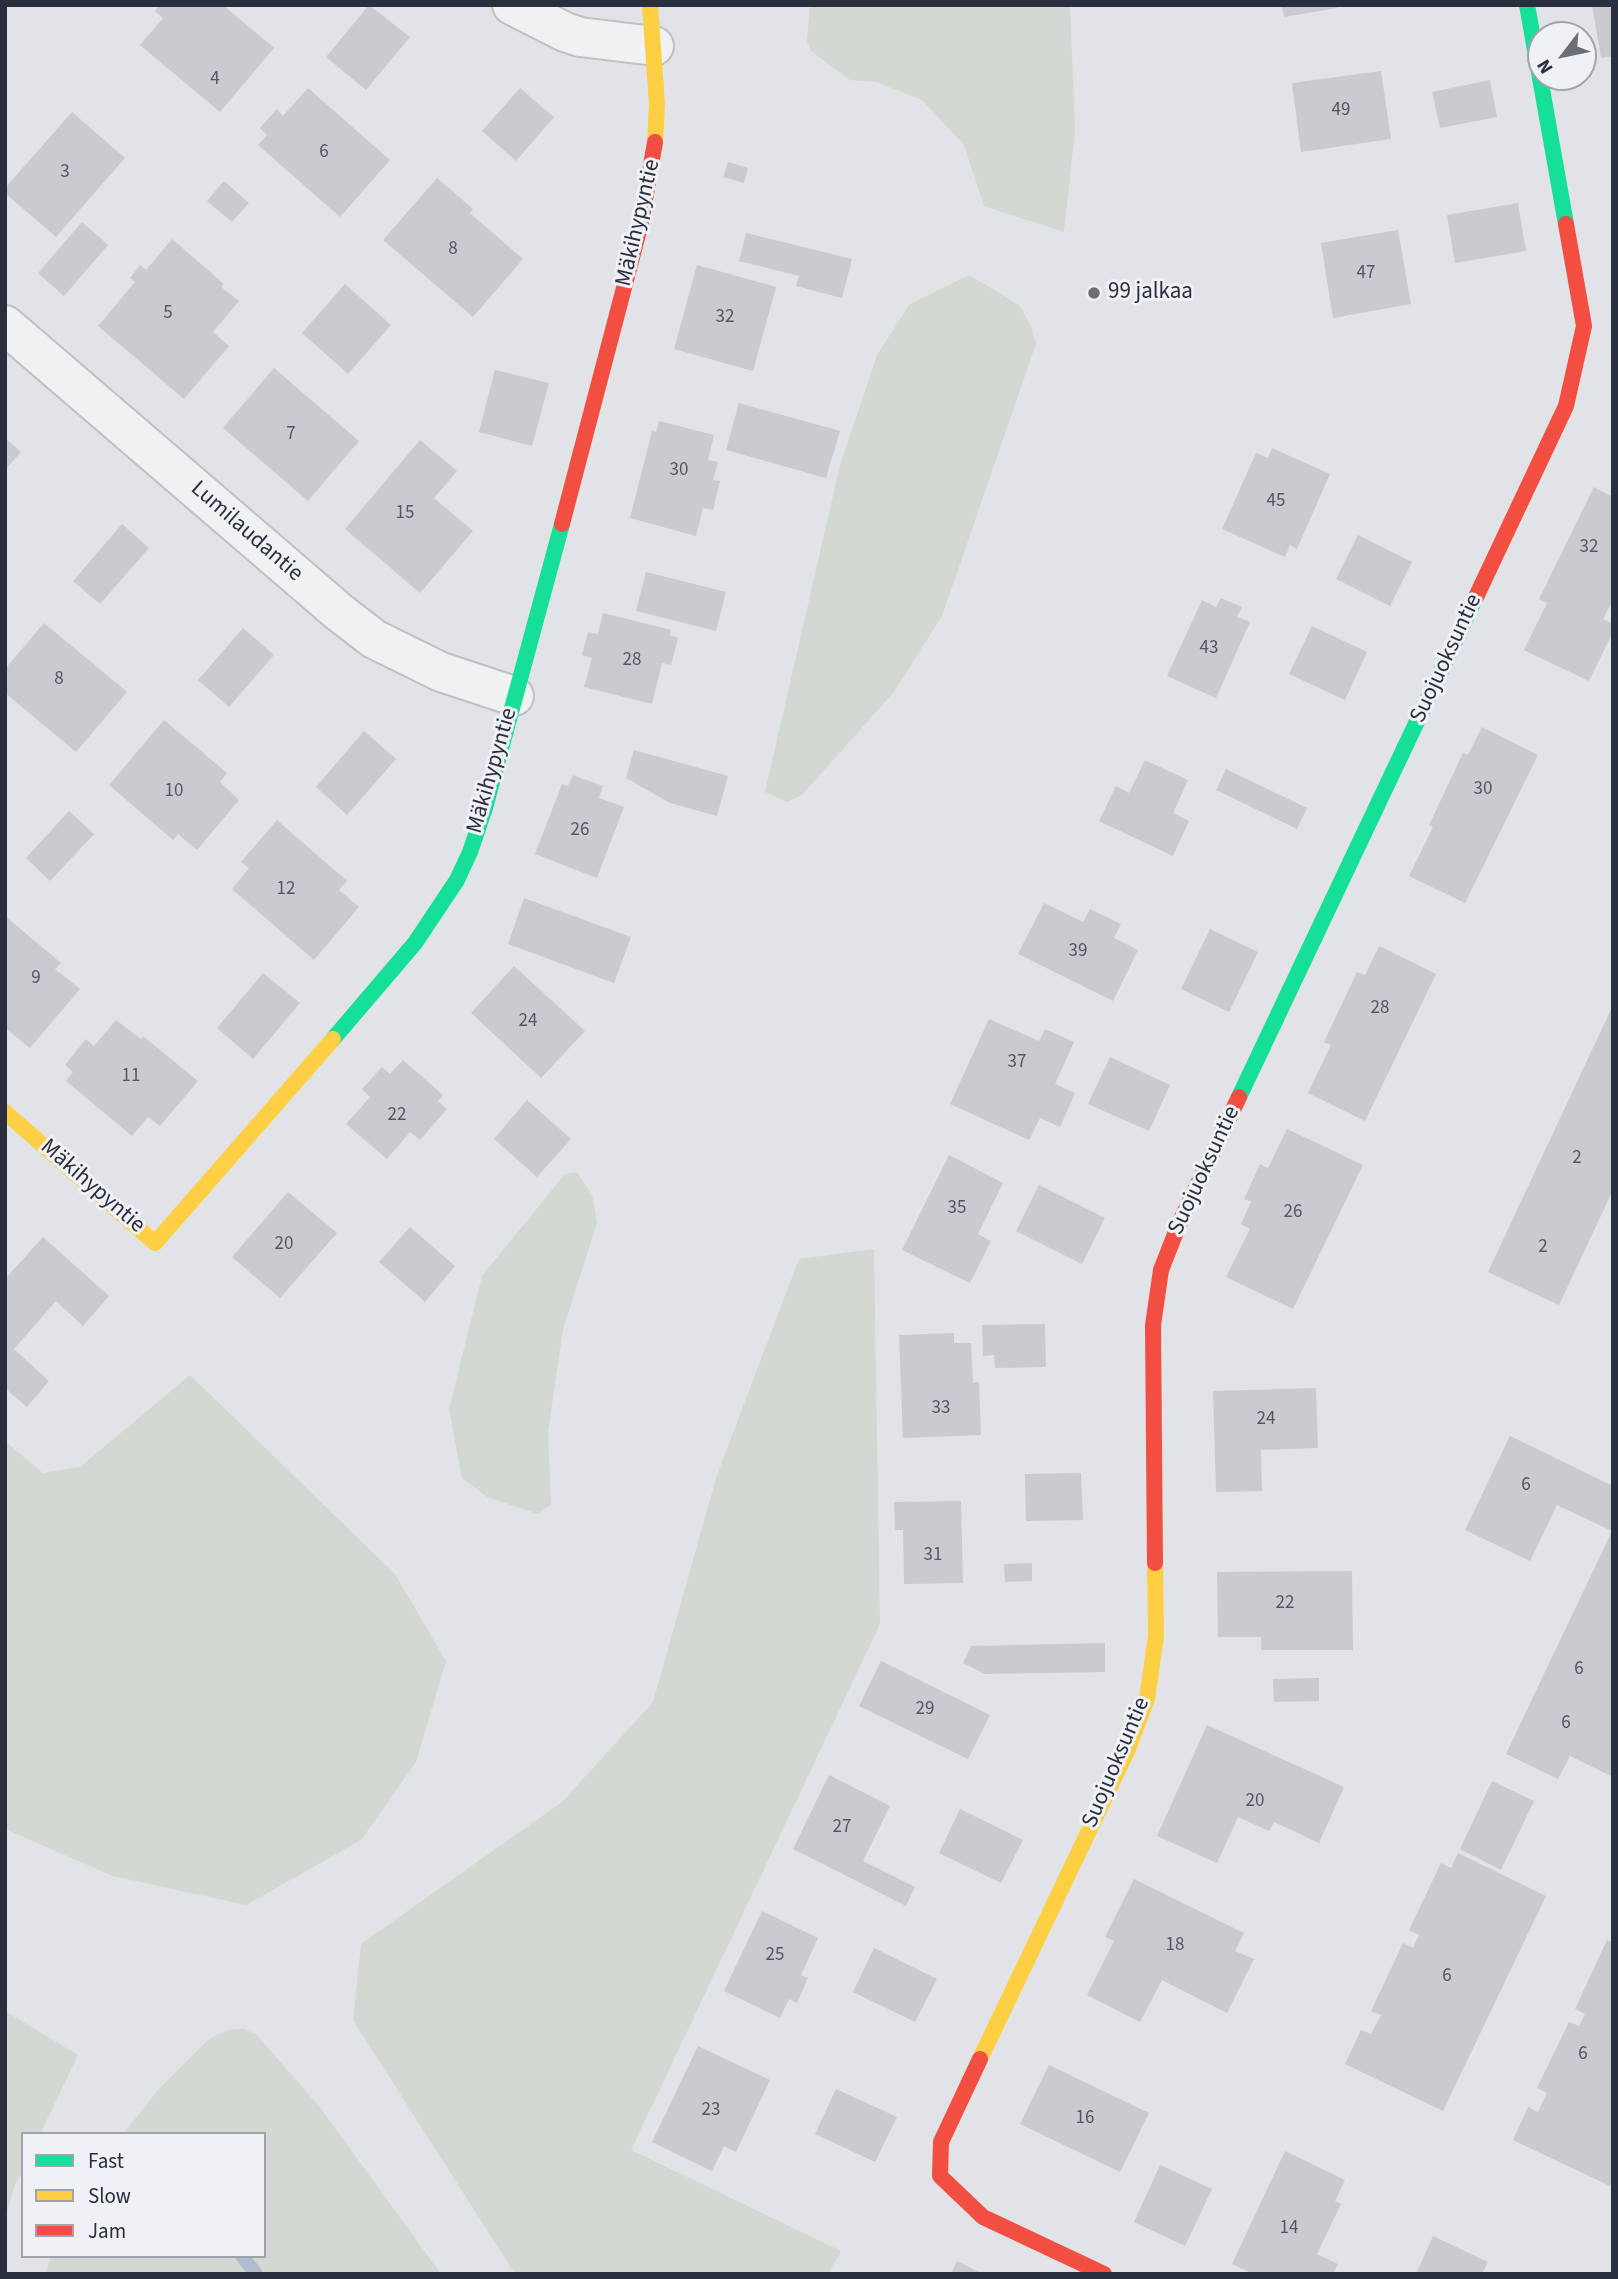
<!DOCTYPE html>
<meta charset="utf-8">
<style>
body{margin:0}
#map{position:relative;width:1618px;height:2279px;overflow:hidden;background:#e1e3e6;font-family:"Source Sans 3",sans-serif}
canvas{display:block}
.frame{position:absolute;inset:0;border:7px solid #292f3e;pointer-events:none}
.legend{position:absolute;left:21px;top:2132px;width:245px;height:126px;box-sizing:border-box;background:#eff1f5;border:2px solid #a0a3ac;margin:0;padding:9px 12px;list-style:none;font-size:21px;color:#292f3e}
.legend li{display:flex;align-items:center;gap:14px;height:35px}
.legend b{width:35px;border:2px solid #a0a3ac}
.north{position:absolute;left:1527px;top:21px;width:70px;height:70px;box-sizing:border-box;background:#eff1f5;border:2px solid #a0a3ac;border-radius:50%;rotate:238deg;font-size:19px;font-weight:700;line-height:28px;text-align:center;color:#292f3e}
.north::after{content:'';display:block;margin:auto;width:24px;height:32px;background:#696e79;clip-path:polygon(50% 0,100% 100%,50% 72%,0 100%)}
</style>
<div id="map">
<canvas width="1618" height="2279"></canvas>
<div class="frame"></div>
<ul class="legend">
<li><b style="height:9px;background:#16e098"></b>Fast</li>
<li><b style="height:9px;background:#ffcf43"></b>Slow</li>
<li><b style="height:9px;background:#f24e42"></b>Jam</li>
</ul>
<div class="north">N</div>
</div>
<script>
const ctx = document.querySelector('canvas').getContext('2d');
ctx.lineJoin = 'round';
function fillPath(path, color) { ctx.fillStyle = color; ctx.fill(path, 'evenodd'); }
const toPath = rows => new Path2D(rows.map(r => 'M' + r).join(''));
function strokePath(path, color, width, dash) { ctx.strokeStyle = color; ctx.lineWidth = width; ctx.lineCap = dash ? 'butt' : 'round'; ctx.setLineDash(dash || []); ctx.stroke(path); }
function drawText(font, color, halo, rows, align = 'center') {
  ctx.font = font + ' "Source Sans 3",sans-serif'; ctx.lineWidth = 6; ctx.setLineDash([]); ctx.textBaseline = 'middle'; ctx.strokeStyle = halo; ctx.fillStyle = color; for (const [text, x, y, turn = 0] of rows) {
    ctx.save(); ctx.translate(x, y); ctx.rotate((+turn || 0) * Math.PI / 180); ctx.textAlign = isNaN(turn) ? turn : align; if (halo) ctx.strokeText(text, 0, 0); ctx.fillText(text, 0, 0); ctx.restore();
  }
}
fillPath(toPath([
 [810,5,1070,5,1075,130,1064,232,984,206,964,145,922,100,876,82,850,80,811,51,807,41],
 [969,275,1019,305,1031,326,1036,344,942,616,894,692,802,795,787,802,765,792,840,465,877,355,910,304],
 [577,1172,592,1195,597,1223,563,1329,548,1432,551,1505,538,1514,487,1497,462,1478,449,1409,482,1276,565,1174],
 [874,1249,880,1624,631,2150,841,2251,828,2274,515,2274,353,2020,361,1944,562,1802,653,1702,717,1475,799,1259],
 [190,1375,395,1574,446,1661,416,1762,361,1840,246,1905,113,1876,5,1829,5,1441,43,1473,80,1467],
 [5,2011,78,2055,40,2134,23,2134,23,2170,15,2185,5,2218],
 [244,2029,256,2034,319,2106,441,2274,45,2274,51,2256,264,2256,264,2134,123,2134,158,2090,207,2041,216,2035,230,2030]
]), '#d1d9d2');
strokePath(toPath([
 [242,2256,256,2274]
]), '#b1bdcf', 14);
fillPath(toPath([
 [160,5,223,5,274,48,220,112,140,45,163,18,155,11],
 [369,5,410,37,366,90,326,57],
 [1282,5,1337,5,1337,8,1284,17],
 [1592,5,1613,5,1613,56,1601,58],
 [1381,71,1391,139,1301,152,1292,83],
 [1490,80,1497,117,1440,128,1432,92],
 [308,88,390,160,340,217,258,145,267,135,260,128,277,109,283,116],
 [520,88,554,117,516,161,482,131],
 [72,112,125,158,56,237,5,193,5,188],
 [728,162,748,168,744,183,723,177],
 [437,178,473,209,470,213,523,259,473,317,383,240],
 [224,181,249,203,232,222,207,201],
 [1518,203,1526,251,1455,263,1447,215],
 [82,222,108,245,64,296,38,273],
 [1398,230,1411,304,1333,318,1321,243],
 [746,233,852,259,842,298,796,286,799,276,739,261],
 [172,239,224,284,221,287,239,301,213,332,229,346,184,399,98,326,135,282,130,278,140,265,146,270],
 [697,265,776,287,753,371,674,349],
 [345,284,391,325,348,374,302,333],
 [274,368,359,441,308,501,223,428],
 [495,370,549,383,532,446,479,432],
 [739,403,840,431,826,478,726,450],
 [659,421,714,435,708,460,718,462,713,480,720,481,713,510,703,508,696,536,630,518,652,431,656,432],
 [5,438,21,452,5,470],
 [420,440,457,471,434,498,473,531,420,593,345,529],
 [1272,448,1330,474,1297,549,1290,545,1285,557,1222,529,1256,453,1268,458],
 [1594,487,1613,497,1613,600,1603,619,1613,624,1613,632,1589,681,1524,650,1547,603,1539,599],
 [122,524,149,548,100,604,73,581],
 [1358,535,1412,562,1390,606,1336,579],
 [646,572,726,592,716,631,636,611],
 [1221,598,1242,607,1237,617,1250,622,1216,698,1167,676,1202,600,1216,607],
 [603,613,671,630,670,635,678,638,671,665,662,663,652,704,584,687,592,658,582,655,588,632,598,634],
 [44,623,127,692,76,752,5,693,5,669],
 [1312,626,1367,652,1345,700,1289,674],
 [243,628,274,655,229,707,198,680],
 [164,720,227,773,220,782,239,800,197,850,178,834,173,840,109,785],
 [1482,727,1538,755,1465,903,1409,876,1433,827,1429,825,1463,753,1468,755],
 [364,731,396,759,347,815,316,787],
 [634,750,728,776,717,816,670,803,626,778],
 [1145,760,1188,780,1173,813,1189,821,1173,856,1099,821,1116,786,1129,793],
 [1226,769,1307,808,1297,829,1216,790],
 [573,775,603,786,599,798,624,807,597,878,535,854,562,784,568,786],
 [69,811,94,834,50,881,26,858],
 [277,820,347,881,339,890,359,907,314,960,232,889,249,868,241,862],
 [524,898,631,937,614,983,508,944],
 [1044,903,1083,922,1090,909,1121,924,1114,938,1138,950,1113,1001,1018,954],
 [5,916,61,963,55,969,80,989,30,1048,5,1028],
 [1210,929,1258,952,1229,1012,1181,989],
 [1379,946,1436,974,1365,1121,1308,1093,1331,1045,1324,1042,1357,972,1365,975],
 [514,966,585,1031,541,1078,471,1013],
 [263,973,300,1003,253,1059,217,1028],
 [1613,1005,1613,1190,1559,1305,1488,1272],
 [989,1019,1039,1041,1045,1029,1074,1042,1055,1084,1075,1093,1060,1127,1040,1118,1029,1140,950,1104],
 [116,1020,141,1039,143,1036,198,1081,160,1126,148,1117,132,1136,66,1081,73,1072,65,1065,86,1039,94,1046],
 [1110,1057,1170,1085,1149,1131,1088,1104],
 [403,1060,443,1095,438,1101,447,1109,420,1140,410,1132,387,1159,346,1124,370,1097,362,1089,382,1067,390,1074],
 [527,1100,571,1139,537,1177,494,1139],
 [1287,1129,1363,1165,1293,1309,1226,1277,1250,1229,1241,1224,1251,1202,1244,1199,1260,1164,1268,1168],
 [949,1155,1003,1183,978,1234,991,1241,970,1283,902,1250],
 [1039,1185,1105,1218,1082,1264,1016,1231],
 [288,1192,337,1233,280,1298,232,1257],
 [410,1227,455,1266,425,1302,379,1262],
 [43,1237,109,1296,83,1326,56,1301,14,1349,49,1381,27,1407,5,1388,5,1279],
 [1045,1324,1046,1367,995,1368,994,1355,983,1356,982,1325],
 [954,1333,954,1343,971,1343,973,1383,979,1382,981,1435,903,1438,899,1335],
 [1316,1388,1318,1448,1261,1450,1262,1491,1216,1492,1213,1391],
 [1510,1436,1613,1486,1613,1777,1570,1756,1558,1779,1506,1754,1612,1531,1557,1505,1530,1561,1465,1530],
 [1081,1473,1083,1520,1026,1521,1025,1474],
 [961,1501,963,1583,904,1584,903,1530,895,1530,894,1502],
 [1032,1563,1032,1581,1005,1582,1004,1564],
 [1352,1571,1353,1650,1261,1650,1261,1637,1218,1637,1217,1572],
 [1105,1643,1105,1672,985,1674,963,1663,971,1646],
 [881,1661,990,1715,968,1759,859,1706],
 [1319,1678,1319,1701,1274,1702,1273,1679],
 [1207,1725,1344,1787,1319,1843,1274,1822,1269,1831,1238,1817,1217,1863,1157,1836],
 [829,1775,890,1806,863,1861,915,1887,906,1906,793,1849],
 [1492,1781,1534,1801,1501,1870,1460,1849],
 [960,1809,1023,1840,1001,1883,939,1853],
 [1458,1853,1546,1896,1443,2111,1345,2064,1361,2030,1371,2034,1381,2015,1371,2011,1403,1943,1413,1948,1419,1935,1409,1930,1441,1863,1451,1868],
 [1134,1879,1244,1933,1235,1951,1254,1959,1227,2013,1162,1980,1140,2022,1087,1995,1114,1941,1105,1937],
 [762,1911,818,1938,801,1975,808,1978,797,2003,789,1999,780,2018,724,1991],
 [1607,1940,1613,1943,1613,2181,1610,2186,1513,2140,1528,2107,1538,2112,1547,2093,1537,2088,1569,2022,1579,2026,1585,2014,1575,2009],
 [874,1948,937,1979,915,2022,853,1992],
 [698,2046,770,2080,736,2152,724,2146,712,2171,652,2142],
 [1049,2065,1149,2113,1120,2172,1020,2124],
 [836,2089,897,2117,875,2162,815,2134],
 [1285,2151,1345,2180,1335,2201,1341,2204,1317,2254,1338,2264,1333,2274,1254,2274,1232,2264],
 [1160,2165,1212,2189,1185,2246,1134,2222],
 [1433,2236,1488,2262,1482,2274,1416,2274],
 [957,2261,983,2274,951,2274]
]), '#c9cbce');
const street = toPath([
 [512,5,565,32,580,37,654,46],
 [5,325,339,612,374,639,441,672,514,696]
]);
strokePath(street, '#bfc1c4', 42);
strokePath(street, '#f0f1f3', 38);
strokePath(toPath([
 [1527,5,1566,224],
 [333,1039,415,943,457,880,470,852,485,808,562,524],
 [1239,1097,1476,597]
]), '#16e098', 16);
strokePath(toPath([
 [650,5,657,105,655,142],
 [5,1112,155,1243,333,1039],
 [980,2059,1128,1749,1147,1699,1156,1636,1155,1563]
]), '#ffcf43', 16);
strokePath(toPath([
 [562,524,641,223,655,142],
 [1476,597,1566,406,1584,326,1566,224],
 [1155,1563,1153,1325,1161,1270,1179,1224,1239,1097],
 [980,2059,941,2142,940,2176,983,2217,1104,2274]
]), '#f24e42', 16);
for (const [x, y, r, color] of [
 [1094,293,7,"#696e79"]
]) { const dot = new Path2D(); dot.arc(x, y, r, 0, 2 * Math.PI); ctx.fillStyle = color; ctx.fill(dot); strokePath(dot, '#eff1f5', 2.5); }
drawText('19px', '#525763', null, [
 ["4",215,80],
 ["49",1341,111],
 ["6",324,153],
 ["3",65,173],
 ["8",453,250],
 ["47",1366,274],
 ["5",168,314],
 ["32",725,318],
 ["7",291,435],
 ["30",679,471],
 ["45",1276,502],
 ["15",405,514],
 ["32",1589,548],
 ["43",1209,649],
 ["28",632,661],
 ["8",59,680],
 ["30",1483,790],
 ["10",174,792],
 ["26",580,831],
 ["12",286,890],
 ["39",1078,952],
 ["9",36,979],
 ["28",1380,1009],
 ["24",528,1022],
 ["37",1017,1063],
 ["11",131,1077],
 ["22",397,1116],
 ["2",1577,1159],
 ["35",957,1209],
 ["26",1293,1213],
 ["20",284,1245],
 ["2",1543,1248],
 ["33",941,1409],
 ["24",1266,1420],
 ["6",1526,1486],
 ["31",933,1556],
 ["22",1285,1604],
 ["6",1579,1670],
 ["29",925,1710],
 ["6",1566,1724],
 ["20",1255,1802],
 ["27",842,1828],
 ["18",1175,1946],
 ["25",775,1956],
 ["6",1447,1977],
 ["6",1583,2055],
 ["23",711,2111],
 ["16",1085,2119],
 ["14",1289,2229]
]);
drawText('23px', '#292f3e', '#eff1f5', [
 ["Mäkihypyntie",639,223,-77],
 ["Lumilaudantie",246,532,41],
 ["Suojuoksuntie",1447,659,-65],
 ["Mäkihypyntie",493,771,-74],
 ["Suojuoksuntie",1205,1171,-65],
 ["Mäkihypyntie",92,1187,41],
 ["Suojuoksuntie",1117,1763,-67]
]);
drawText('23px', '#292f3e', '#eff1f5', [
 ["99 jalkaa",1108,293]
], 'left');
</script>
